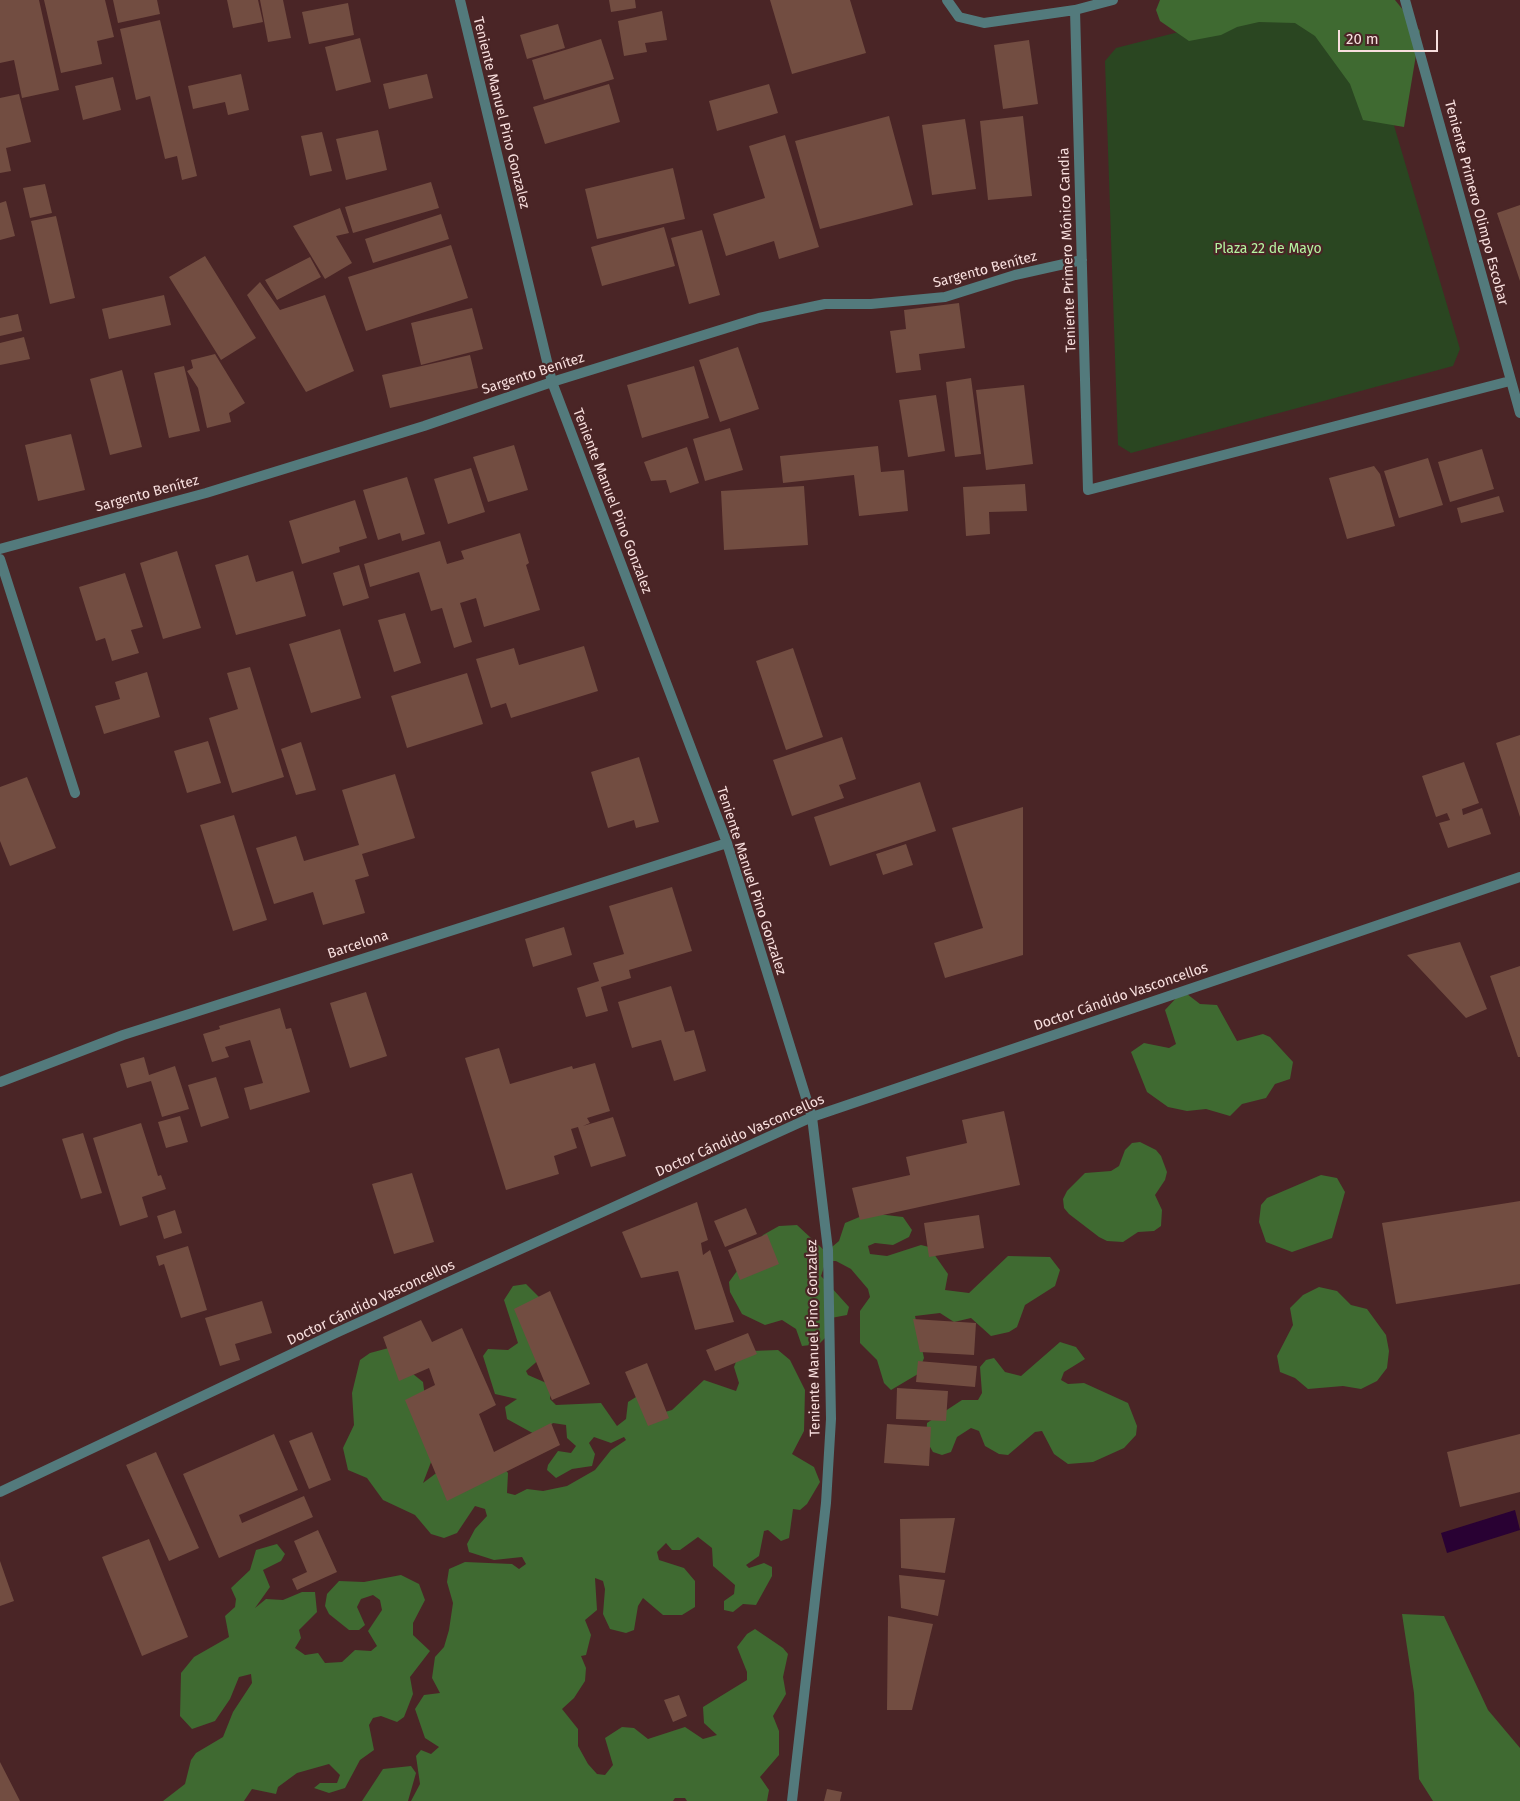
<!DOCTYPE html>
<meta charset="utf-8">
<style>
body{margin:0}
#map{position:relative;width:1520px;height:1801px;overflow:hidden;background:#4a2526;font-family:"Fira Sans",sans-serif}
canvas{display:block}
.scale{position:absolute;left:1338px;top:30px;width:100px;height:22px;box-sizing:border-box;border:2px solid #f8dfde;border-top:0;padding-left:6px;font-size:15px;line-height:18px;white-space:nowrap;color:#f8dfde;-webkit-text-stroke:4px #4a2526;paint-order:stroke}
</style>
<div id="map">
<canvas width="1520" height="1801"></canvas>
<div class="scale">20 m</div>
</div>
<script>
const ctx = document.querySelector('canvas').getContext('2d');
ctx.lineJoin = 'round';
function fillPath(path, color) { ctx.fillStyle = color; ctx.fill(path, 'evenodd'); }
const toPath = rows => new Path2D(rows.map(r => 'M' + r).join(''));
function strokePath(path, color, width, dash) { ctx.strokeStyle = color; ctx.lineWidth = width; ctx.lineCap = dash ? 'butt' : 'round'; ctx.setLineDash(dash || []); ctx.stroke(path); }
function drawText(font, color, halo, rows, align = 'center') {
  ctx.font = font + ' "Fira Sans",sans-serif'; ctx.lineWidth = 4.5; ctx.setLineDash([]); ctx.textBaseline = 'middle'; ctx.strokeStyle = halo; ctx.fillStyle = color; for (const [text, x, y, turn = 0] of rows) {
    ctx.save(); ctx.translate(x, y); ctx.rotate((+turn || 0) * Math.PI / 180); ctx.textAlign = isNaN(turn) ? turn : align; if (halo) ctx.strokeText(text, 0, 0); ctx.fillText(text, 0, 0); ctx.restore();
  }
}
fillPath(toPath([
 [1304,0,1357,0,1460,349,1453,366,1131,453,1118,445,1105,61,1116,48]
]), '#2a4621');
fillPath(toPath([
 [1160,0,1395,0,1420,31,1404,127,1363,120,1350,84,1315,36,1295,23,1259,22,1237,27,1221,35,1189,41,1160,21,1156,10],
 [1187,994,1200,1004,1217,1005,1237,1041,1263,1034,1270,1037,1293,1062,1290,1079,1275,1084,1266,1098,1242,1104,1230,1116,1206,1109,1187,1111,1168,1107,1147,1092,1131,1052,1144,1043,1169,1048,1176,1044,1165,1010,1178,996],
 [1140,1142,1156,1150,1161,1156,1167,1172,1165,1180,1155,1195,1162,1210,1161,1226,1154,1231,1138,1232,1123,1242,1107,1241,1099,1237,1069,1214,1064,1208,1063,1199,1067,1191,1085,1173,1111,1171,1119,1166,1125,1150,1132,1143],
 [1321,1175,1337,1178,1345,1192,1332,1238,1292,1252,1266,1242,1259,1222,1261,1205,1267,1198],
 [869,1213,903,1217,912,1230,909,1237,893,1245,875,1243,868,1246,870,1254,887,1256,921,1245,929,1247,948,1274,945,1290,969,1293,1008,1256,1050,1257,1060,1270,1055,1286,1025,1305,1017,1327,1009,1332,991,1336,971,1318,954,1322,940,1313,915,1316,924,1358,918,1374,891,1390,884,1383,877,1360,860,1343,860,1311,870,1297,868,1289,851,1269,836,1261,826,1261,821,1276,849,1307,847,1315,831,1318,830,1333,819,1344,802,1346,796,1329,782,1320,765,1325,742,1314,730,1292,729,1282,763,1235,779,1226,797,1225,826,1252,839,1241,845,1223],
 [526,1284,557,1315,542,1357,526,1371,528,1375,551,1385,550,1399,556,1405,601,1403,617,1426,626,1419,628,1402,636,1397,665,1412,672,1410,704,1380,736,1391,739,1383,734,1367,737,1359,751,1351,778,1350,790,1360,805,1390,804,1431,792,1454,814,1467,820,1482,807,1504,800,1510,793,1509,789,1538,781,1541,768,1530,764,1531,759,1556,746,1565,749,1568,764,1563,772,1567,772,1576,756,1605,743,1604,733,1612,724,1610,724,1601,734,1594,735,1585,713,1566,712,1548,698,1537,680,1550,672,1550,666,1543,657,1552,659,1560,684,1568,695,1581,695,1607,682,1615,663,1615,643,1598,638,1606,634,1630,626,1633,610,1629,603,1614,605,1589,603,1581,595,1578,597,1610,585,1620,591,1635,586,1655,581,1656,586,1668,585,1681,574,1698,562,1709,578,1729,578,1746,588,1764,597,1774,605,1775,613,1765,605,1738,622,1727,634,1728,648,1739,685,1727,703,1739,717,1735,704,1723,703,1707,747,1680,747,1672,737,1647,747,1634,755,1629,783,1648,788,1654,783,1677,786,1694,773,1716,779,1731,779,1755,760,1777,769,1790,767,1801,687,1801,685,1798,675,1798,673,1801,411,1801,420,1784,416,1756,421,1750,431,1754,439,1747,425,1738,415,1709,424,1695,440,1693,432,1678,435,1657,444,1647,449,1630,453,1603,447,1582,449,1569,465,1562,512,1564,519,1569,526,1564,522,1557,494,1560,469,1552,467,1544,475,1529,487,1516,485,1509,475,1506,457,1533,444,1538,431,1534,415,1515,383,1500,367,1478,348,1470,343,1448,354,1425,352,1393,360,1360,370,1353,396,1346,413,1374,423,1382,433,1457,423,1483,439,1471,500,1464,508,1473,507,1493,515,1495,527,1489,543,1491,567,1486,595,1470,611,1450,626,1440,624,1437,611,1443,594,1437,589,1443,595,1454,592,1466,572,1469,556,1478,547,1470,548,1465,558,1451,571,1453,576,1446,567,1438,566,1425,553,1423,538,1436,507,1419,505,1407,517,1399,495,1394,483,1356,488,1349,508,1350,518,1343,504,1300,513,1286],
 [1319,1287,1337,1291,1351,1305,1367,1309,1386,1335,1389,1351,1387,1368,1377,1381,1361,1389,1343,1386,1308,1389,1295,1378,1280,1372,1277,1356,1293,1325,1290,1308,1303,1295],
 [1060,1342,1076,1347,1085,1359,1064,1372,1061,1380,1068,1384,1084,1383,1128,1403,1137,1426,1136,1435,1124,1448,1093,1462,1068,1464,1054,1454,1042,1431,1035,1432,1008,1455,999,1454,985,1446,979,1431,971,1428,957,1437,951,1452,942,1455,933,1452,926,1440,927,1423,962,1400,978,1400,982,1393,980,1367,986,1360,994,1358,1005,1372,1021,1376],
 [277,1544,285,1554,281,1561,263,1570,270,1587,255,1608,266,1599,283,1600,302,1592,315,1592,317,1612,299,1630,301,1638,295,1648,305,1655,318,1653,325,1663,342,1662,355,1650,371,1651,377,1646,368,1631,382,1610,380,1600,373,1595,361,1599,357,1607,365,1625,359,1630,349,1630,329,1614,325,1606,327,1594,339,1581,364,1582,401,1575,419,1584,425,1600,413,1623,413,1635,430,1651,410,1677,413,1694,404,1717,397,1722,381,1716,373,1718,369,1725,374,1750,360,1760,345,1788,329,1793,314,1788,320,1783,337,1783,340,1775,329,1764,297,1773,278,1787,276,1794,252,1789,244,1801,163,1801,185,1784,191,1760,196,1753,223,1737,233,1712,252,1683,251,1674,239,1677,230,1699,215,1721,192,1729,180,1716,181,1673,194,1657,229,1637,225,1616,235,1607,236,1599,231,1588,250,1570,256,1550],
 [1402,1614,1444,1616,1488,1710,1520,1748,1520,1801,1433,1801,1419,1779,1414,1693],
 [411,1766,416,1773,408,1801,362,1801,383,1769]
]), '#3f6a31');
fillPath(toPath([
 [1515,1510,1520,1530,1447,1553,1441,1533]
]), '#290133');
fillPath(toPath([
 [0,0,39,0,59,90,22,98,14,60,0,63],
 [44,0,105,0,114,37,97,41,102,64,61,73],
 [113,0,157,0,160,14,118,23],
 [227,0,258,0,263,22,233,28],
 [260,0,283,0,291,38,268,42],
 [609,0,635,0,636,8,611,12],
 [770,0,850,0,866,53,792,74],
 [348,3,354,35,309,44,302,12],
 [662,11,667,40,645,43,647,52,624,56,618,21],
 [160,20,197,176,182,180,177,156,165,159,150,96,136,100,120,29],
 [558,24,565,48,527,59,520,35],
 [360,38,371,82,336,91,325,47],
 [601,39,614,79,544,100,532,60],
 [1029,40,1038,104,1003,109,994,45],
 [241,74,249,110,228,115,225,102,193,109,188,86],
 [427,74,433,98,389,109,383,84],
 [113,77,121,110,83,120,75,86],
 [609,84,620,122,545,144,533,107],
 [769,84,778,113,717,131,709,101],
 [19,94,31,142,6,148,11,171,0,173,0,98],
 [889,116,913,205,820,229,795,141],
 [1023,116,1032,196,988,200,980,121],
 [965,119,976,189,932,195,922,125],
 [378,130,387,170,346,180,336,139],
 [322,132,332,171,310,176,301,136],
 [785,135,819,247,779,259,774,241,726,256,713,214,765,198,749,146],
 [673,168,685,219,597,239,585,189],
 [431,182,439,208,353,233,345,207],
 [45,184,52,213,30,218,23,188],
 [6,201,15,236,0,240,0,203],
 [1520,205,1520,281,1497,213],
 [340,208,349,233,336,236,352,263,325,279,293,226],
 [441,214,449,239,373,263,365,239],
 [56,216,75,298,50,304,31,221],
 [664,227,675,266,602,286,591,247],
 [702,230,720,295,689,304,671,238],
 [451,245,468,298,366,331,348,277],
 [205,256,256,338,221,360,169,277],
 [310,257,321,277,277,300,265,280],
 [260,282,280,310,325,295,354,371,306,392,247,295],
 [164,295,171,325,109,339,102,309],
 [959,303,965,348,919,354,921,370,896,373,890,331,906,329,904,310],
 [472,308,483,349,421,365,411,323],
 [18,314,22,331,0,336,0,318],
 [24,337,30,359,0,365,0,343],
 [738,347,759,409,720,422,699,360],
 [215,354,245,403,229,413,231,422,207,428,198,388,187,371,193,368,191,360],
 [470,355,478,388,390,408,382,375],
 [184,366,200,431,169,438,154,373],
 [694,366,709,418,642,438,627,385],
 [122,370,142,447,110,455,90,379],
 [971,378,981,454,955,457,946,382],
 [1024,385,1033,464,986,470,976,390],
 [936,395,945,451,908,457,899,400],
 [730,428,743,470,705,481,693,439],
 [71,434,85,490,38,501,25,445],
 [514,445,528,490,488,502,473,457],
 [878,446,881,472,904,470,908,511,859,516,854,475,783,483,780,456],
 [687,447,699,483,670,493,666,480,651,481,644,462],
 [1482,449,1494,489,1450,502,1438,462],
 [1428,458,1443,505,1399,518,1384,471],
 [1374,466,1380,474,1395,526,1347,539,1329,478],
 [471,468,485,512,448,524,434,479],
 [407,477,425,534,402,541,400,533,378,540,363,490],
 [1025,484,1027,511,989,512,990,534,966,536,963,487],
 [804,486,808,545,724,550,721,491],
 [1499,496,1504,512,1461,523,1457,508],
 [355,500,367,538,339,547,340,552,302,564,289,521],
 [520,533,529,563,526,565,540,610,484,627,476,598,460,603,472,642,454,648,442,608,431,611,419,572,370,587,364,564,440,541,447,564,464,559,461,551],
 [177,551,201,628,163,639,140,563],
 [248,555,256,582,293,571,306,616,236,635,215,565],
 [359,565,369,598,343,606,333,573],
 [125,573,143,627,131,630,139,653,112,661,105,638,96,641,79,587],
 [405,613,421,663,394,672,378,620],
 [340,629,361,698,311,713,289,644],
 [584,646,598,691,511,718,506,703,491,708,476,659,514,648,519,665],
 [793,648,823,737,786,750,756,661],
 [250,667,284,777,232,793,209,718,238,709,227,673],
 [147,672,160,717,104,734,95,706,120,699,115,682],
 [467,673,483,724,407,748,391,696],
 [1520,735,1520,817,1496,743],
 [842,737,856,779,839,785,844,798,792,816,773,760],
 [208,741,221,783,187,793,174,751],
 [301,742,316,790,296,795,281,749],
 [639,757,659,822,636,828,634,820,608,828,591,772],
 [1464,762,1479,803,1462,809,1463,815,1482,808,1491,834,1448,848,1439,823,1450,820,1447,813,1436,817,1422,776],
 [395,774,415,838,362,854,369,876,355,880,365,913,323,925,313,892,274,904,256,848,296,836,304,861,359,845,342,790],
 [27,777,56,848,10,866,0,841,0,787],
 [920,782,936,831,830,866,814,817],
 [1023,807,1023,955,945,978,934,943,983,928,952,828],
 [234,815,267,920,233,931,200,825],
 [906,844,913,865,883,875,876,854],
 [672,887,692,951,629,970,631,978,601,987,608,1011,586,1017,577,988,599,981,593,963,624,954,609,906],
 [564,927,572,955,533,967,525,939],
 [1460,942,1487,1009,1466,1018,1407,955],
 [1520,966,1520,1057,1518,1057,1490,976],
 [671,986,685,1032,694,1030,706,1071,674,1081,661,1040,632,1048,618,1002],
 [366,992,387,1056,350,1068,330,1003],
 [280,1008,286,1029,291,1028,310,1092,250,1110,244,1088,263,1083,250,1040,225,1047,229,1057,212,1062,203,1034,220,1029,219,1026],
 [499,1048,510,1084,572,1066,573,1069,595,1063,610,1111,587,1118,590,1123,583,1126,613,1117,626,1156,591,1167,578,1127,571,1129,577,1148,554,1156,559,1174,506,1190,465,1058],
 [144,1057,149,1075,175,1066,189,1109,162,1117,151,1081,127,1088,120,1064],
 [216,1077,229,1118,201,1127,188,1085],
 [1004,1111,1020,1185,860,1220,852,1188,910,1175,906,1157,967,1143,962,1120],
 [180,1116,188,1142,166,1148,158,1122],
 [141,1123,158,1176,161,1175,166,1189,142,1197,148,1217,120,1226,93,1138],
 [83,1133,102,1193,81,1199,62,1139],
 [412,1173,434,1242,394,1254,372,1184],
 [1520,1201,1520,1284,1396,1304,1382,1223],
 [697,1202,708,1240,701,1243,703,1255,710,1250,734,1322,695,1330,678,1271,641,1278,622,1232],
 [746,1208,757,1234,725,1247,714,1221],
 [175,1210,182,1233,164,1239,157,1216],
 [979,1215,984,1248,929,1257,924,1223],
 [767,1234,779,1264,740,1280,728,1250],
 [188,1246,207,1310,181,1318,164,1264,159,1266,156,1256],
 [550,1291,590,1384,552,1400,514,1309],
 [262,1301,272,1333,235,1344,240,1360,220,1366,205,1318],
 [913,1319,976,1323,974,1355,920,1352],
 [421,1320,432,1342,462,1328,496,1405,479,1414,494,1452,551,1423,560,1445,447,1501,405,1400,435,1385,429,1368,399,1381,383,1337],
 [748,1333,757,1354,715,1371,706,1350],
 [918,1361,977,1366,975,1387,916,1382],
 [647,1363,669,1418,648,1426,625,1372],
 [897,1388,948,1391,946,1421,896,1419],
 [887,1424,931,1427,929,1466,884,1463],
 [312,1432,331,1480,309,1489,289,1441],
 [274,1434,298,1490,239,1515,242,1523,304,1496,313,1517,219,1558,183,1474],
 [1520,1434,1520,1492,1460,1507,1447,1452],
 [156,1452,199,1548,169,1561,126,1465],
 [955,1518,945,1573,901,1568,900,1519],
 [318,1530,337,1572,297,1590,292,1579,307,1572,294,1541],
 [149,1539,188,1637,142,1656,102,1557],
 [0,1561,14,1601,0,1606],
 [899,1575,945,1580,938,1616,901,1608],
 [888,1616,933,1624,912,1710,887,1710],
 [679,1695,687,1716,673,1722,664,1700],
 [0,1762,20,1801,0,1801],
 [827,1789,842,1792,840,1801,824,1801]
]), '#724d41');
strokePath(toPath([
 [460,0,552,382,727,843,812,1117,828,1250,831,1419,826,1503,792,1801],
 [947,0,959,17,984,23,1075,10,1113,0],
 [1405,0,1520,413],
 [1075,10,1088,490,1510,381],
 [0,549,206,493,424,426,552,382,759,318,825,304,871,304,945,297,1015,275,1082,260],
 [0,559,75,793],
 [0,1082,123,1035,727,843],
 [0,1492,338,1332,812,1117,1520,877]
]), '#537a7c', 10);
drawText('14px', '#f8dfde', '#4a2526', [
 ["Teniente Manuel Pino Gonzalez",501,113,76],
 ["Teniente Primero Olimpo Escobar",1476,203,75],
 ["Teniente Primero Mónico Candia",1068,250,-92],
 ["Sargento Benítez",985,270,-15],
 ["Sargento Benítez",533,374,-18],
 ["Sargento Benítez",147,494,-15],
 ["Teniente Manuel Pino Gonzalez",612,501,69],
 ["Teniente Manuel Pino Gonzalez",751,881,72],
 ["Barcelona",358,945,-18],
 ["Doctor Cándido Vasconcellos",1121,997,-19],
 ["Doctor Cándido Vasconcellos",740,1136,-24],
 ["Doctor Cándido Vasconcellos",371,1303,-25],
 ["Teniente Manuel Pino Gonzalez",814,1338,-91]
]);
drawText('14px', '#b5f5a1', '#4a2526', [
 ["Plaza 22 de Mayo",1268,249]
]);
</script>
